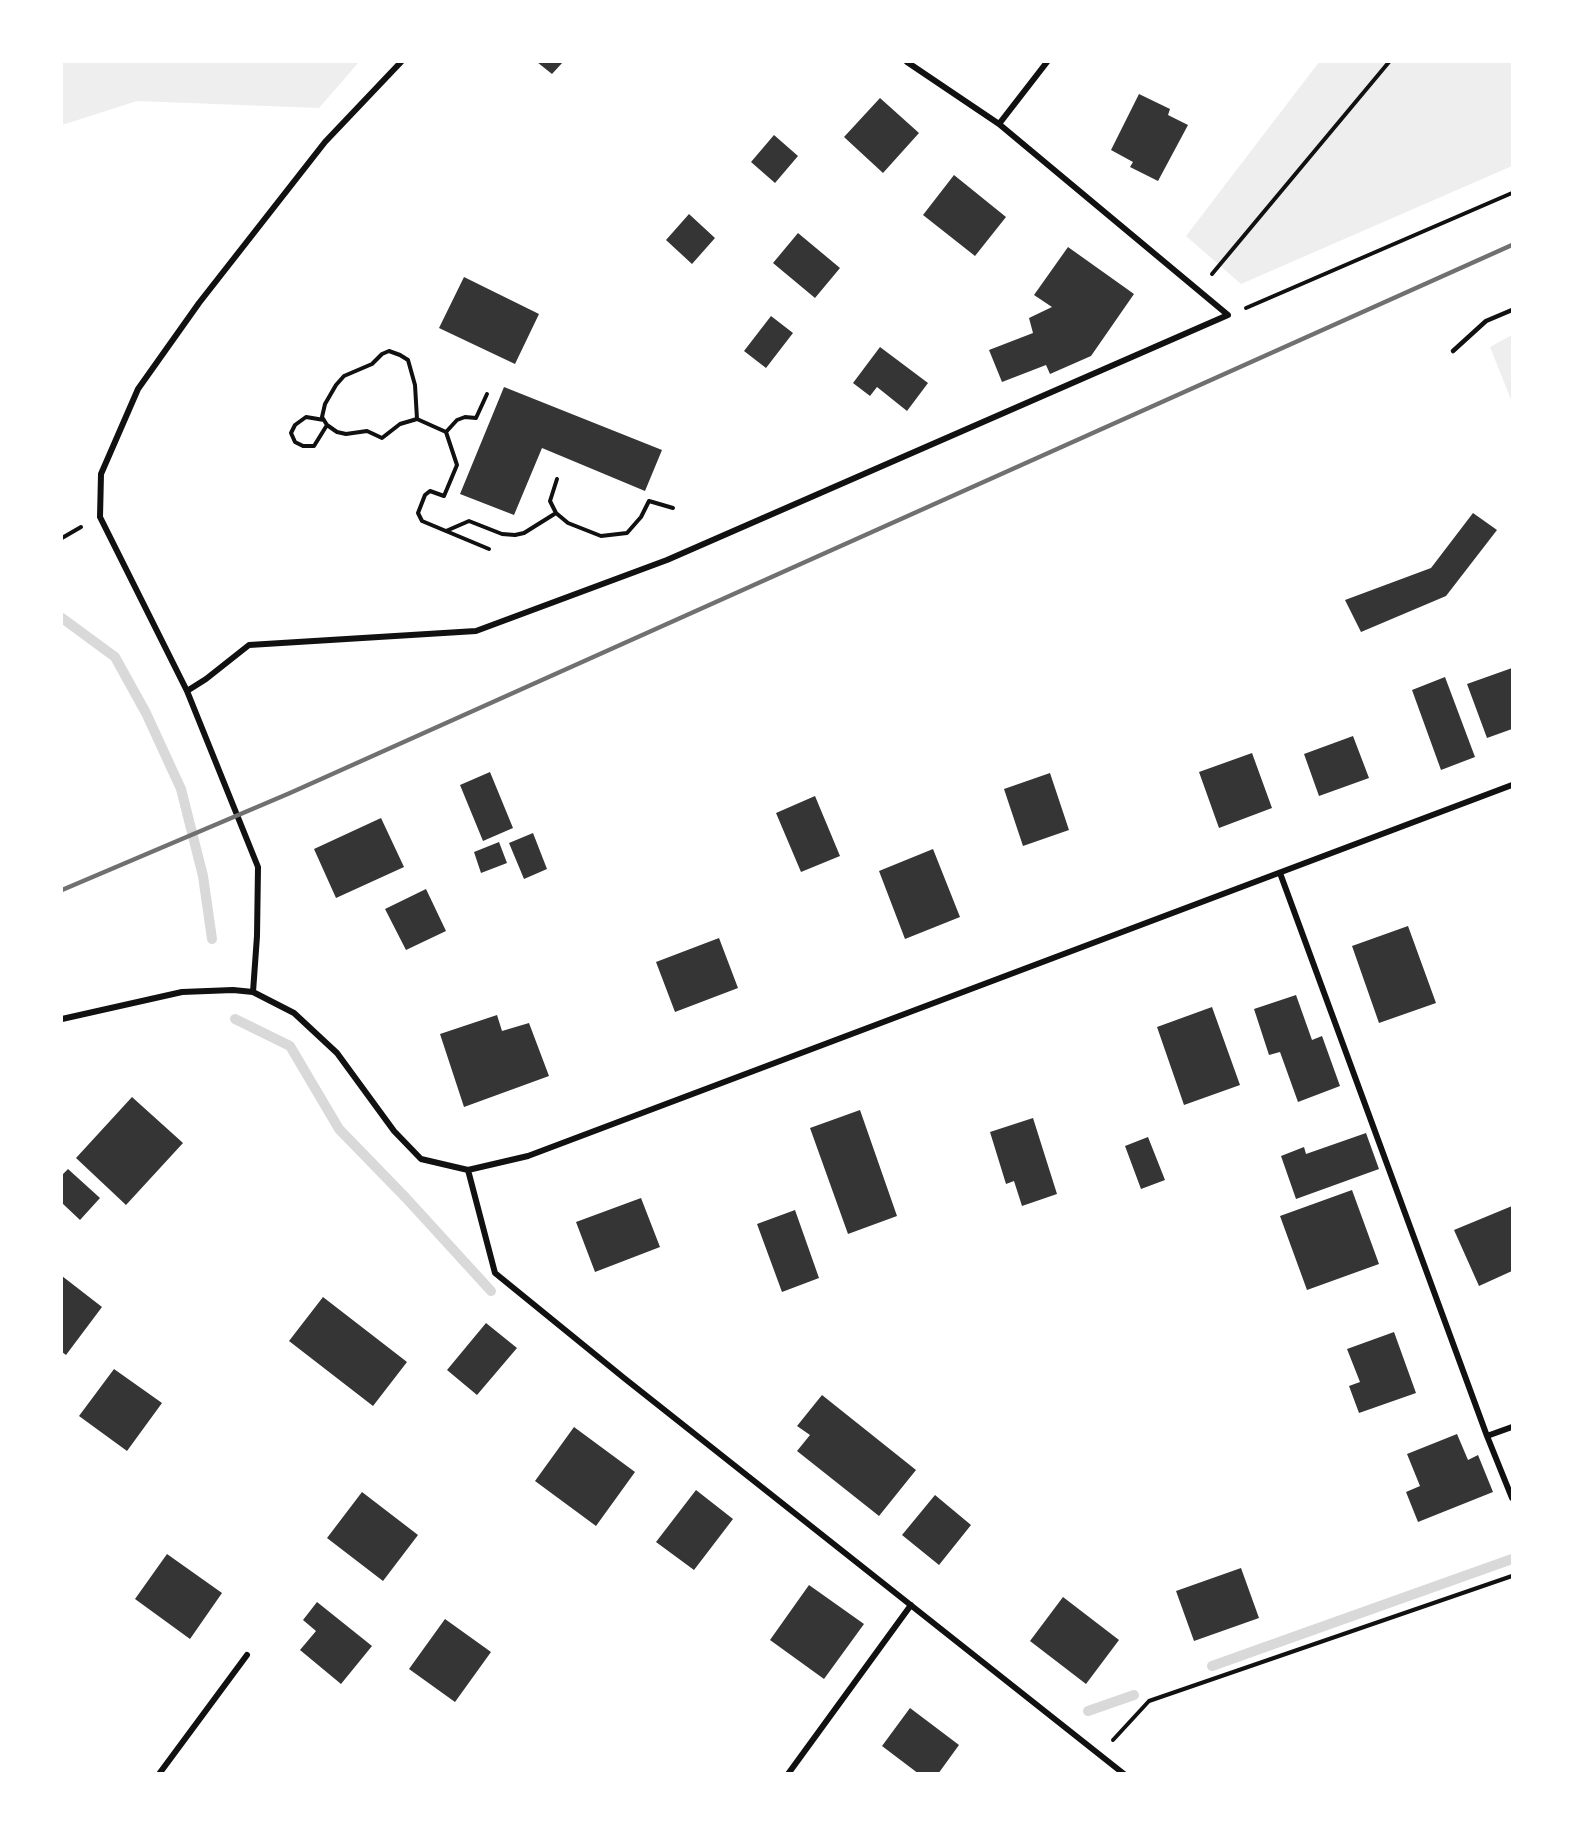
<!DOCTYPE html>
<style>
body{margin:0}
#map{position:relative;width:1574px;height:1835px;overflow:hidden;background:#fff;font-family:"Fira Sans Condensed",sans-serif}
canvas{display:block}
.frame{position:absolute;inset:0;border:63px solid #fff;pointer-events:none}
</style>
<div id="map">
<canvas width="1574" height="1835"></canvas>
<div class="frame"></div>
</div>
<script>
const ctx = document.querySelector('canvas').getContext('2d');
ctx.lineJoin = 'round';
function fillPath(path, color) { ctx.fillStyle = color; ctx.fill(path, 'evenodd'); }
const toPath = rows => new Path2D(rows.map(r => 'M' + r).join(''));
function strokePath(path, color, width, dash) { ctx.strokeStyle = color; ctx.lineWidth = width; ctx.lineCap = dash ? 'butt' : 'round'; ctx.setLineDash(dash || []); ctx.stroke(path); }
fillPath(toPath([
 [62,62,359,62,319,108,137,101,62,125],
 [1319,62,1512,62,1512,166,1241,284,1186,236],
 [1512,335,1512,402,1490,347]
]), '#eee');
strokePath(toPath([
 [62,618,115,657,146,713,181,789,203,876,212,939],
 [235,1019,290,1046,339,1129,406,1198,491,1291],
 [1212,1666,1512,1559],
 [1088,1711,1134,1695]
]), '#d9d9d9', 10);
fillPath(toPath([
 [537,62,563,62,552,74],
 [1139,94,1170,109,1168,115,1188,125,1158,181,1130,167,1133,162,1111,150],
 [880,98,919,133,883,173,844,137],
 [774,135,798,156,775,183,751,162],
 [954,175,1006,217,975,256,923,215],
 [689,214,715,238,692,264,666,240],
 [798,233,840,268,815,298,773,263],
 [1068,247,1134,294,1091,356,1050,374,1046,365,1002,382,989,350,1033,333,1029,318,1052,307,1034,295],
 [464,277,539,314,515,364,439,328],
 [771,316,793,333,766,368,744,351],
 [880,347,928,383,907,411,877,387,870,396,853,383],
 [504,387,662,450,645,491,542,448,514,515,460,494],
 [1473,513,1497,530,1446,596,1361,632,1345,600,1431,568],
 [1512,668,1512,729,1487,738,1467,684],
 [1445,677,1475,757,1441,770,1412,690],
 [1353,736,1369,778,1319,796,1304,754],
 [1252,753,1272,808,1219,828,1199,772],
 [490,772,513,828,483,841,460,785],
 [1050,773,1069,830,1023,846,1004,789],
 [815,796,840,856,801,872,776,813],
 [381,818,404,867,336,898,314,849],
 [533,833,547,869,524,879,509,843],
 [499,842,507,863,481,873,474,852],
 [933,849,960,917,905,939,879,871],
 [426,889,446,931,406,950,385,909],
 [1408,926,1436,1003,1379,1023,1352,946],
 [719,938,738,988,675,1012,656,962],
 [1296,995,1312,1040,1322,1036,1340,1086,1298,1102,1280,1052,1269,1055,1254,1009],
 [1212,1007,1240,1085,1184,1105,1157,1027],
 [497,1015,502,1031,529,1023,549,1076,464,1107,440,1034],
 [132,1097,183,1143,126,1205,76,1158],
 [860,1110,897,1216,848,1234,810,1128],
 [1033,1118,1057,1194,1022,1206,1014,1181,1006,1184,990,1132],
 [1366,1133,1379,1169,1296,1199,1281,1156,1304,1147,1306,1154],
 [1148,1137,1165,1180,1141,1189,1125,1146],
 [68,1169,100,1198,80,1220,62,1203,62,1175],
 [1352,1190,1379,1264,1307,1290,1280,1216],
 [641,1198,660,1247,595,1272,576,1222],
 [1512,1206,1512,1271,1479,1286,1454,1230],
 [795,1210,819,1278,782,1292,757,1224],
 [62,1276,102,1307,66,1355,62,1352],
 [323,1297,407,1362,373,1406,289,1341],
 [486,1323,517,1348,477,1395,447,1370],
 [1394,1332,1416,1393,1359,1413,1349,1386,1360,1382,1347,1349],
 [114,1369,162,1403,127,1451,79,1416],
 [822,1395,916,1470,879,1516,797,1451,810,1435,797,1426],
 [574,1427,635,1472,596,1526,535,1481],
 [1457,1434,1468,1460,1478,1455,1493,1492,1418,1522,1406,1492,1420,1486,1407,1454],
 [696,1490,733,1519,694,1570,656,1542],
 [362,1492,418,1535,383,1581,327,1538],
 [935,1495,971,1525,939,1565,902,1535],
 [167,1554,222,1593,190,1639,135,1599],
 [1241,1568,1259,1618,1194,1641,1176,1591],
 [809,1585,864,1624,824,1679,770,1640],
 [1063,1597,1119,1640,1086,1684,1030,1641],
 [317,1602,372,1646,341,1684,300,1650,316,1631,303,1620],
 [445,1619,491,1652,455,1702,409,1669],
 [910,1708,959,1745,938,1774,919,1774,882,1746]
]), '#353535');
strokePath(toPath([
 [1212,274,1389,62],
 [1246,308,1512,193],
 [417,419,415,385,408,360,400,355,389,351,382,354,372,364,344,376,336,385,325,404,322,417,327,425,337,432,346,434,367,431,382,438,400,424,417,419,446,432,457,465,444,496,430,491,425,495,418,513,422,521,489,549],
 [324,420,306,417,295,425,291,433,295,442,303,446,314,446,327,425],
 [446,432,457,420,465,417,476,418,487,394],
 [557,479,550,501,556,513,568,523,601,536,627,533,641,517,649,501,673,508],
 [446,531,469,521,502,534,515,535,524,533,556,513],
 [62,538,81,527],
 [1113,1740,1149,1701,1512,1576]
]), '#111', 4);
strokePath(toPath([
 [1453,351,1486,321,1512,310]
]), '#111', 4.5);
strokePath(toPath([
 [999,124,1047,62],
 [187,691,206,679,249,645,476,631,667,560,1228,315,999,124,907,62],
 [1280,873,1487,1436,1512,1498],
 [253,992,257,936,258,867,187,691,100,517,101,474,138,389,199,303,325,142,401,62],
 [62,1019,182,992,233,990,253,992,294,1013,337,1053,394,1131,421,1159,468,1170,528,1156,1512,785],
 [468,1170,495,1273,624,1378,1124,1774],
 [1487,1436,1512,1427],
 [159,1774,247,1655],
 [788,1774,911,1605]
]), '#111', 6);
strokePath(toPath([
 [62,890,290,793,1512,245]
]), '#707070', 4.5);
</script>
